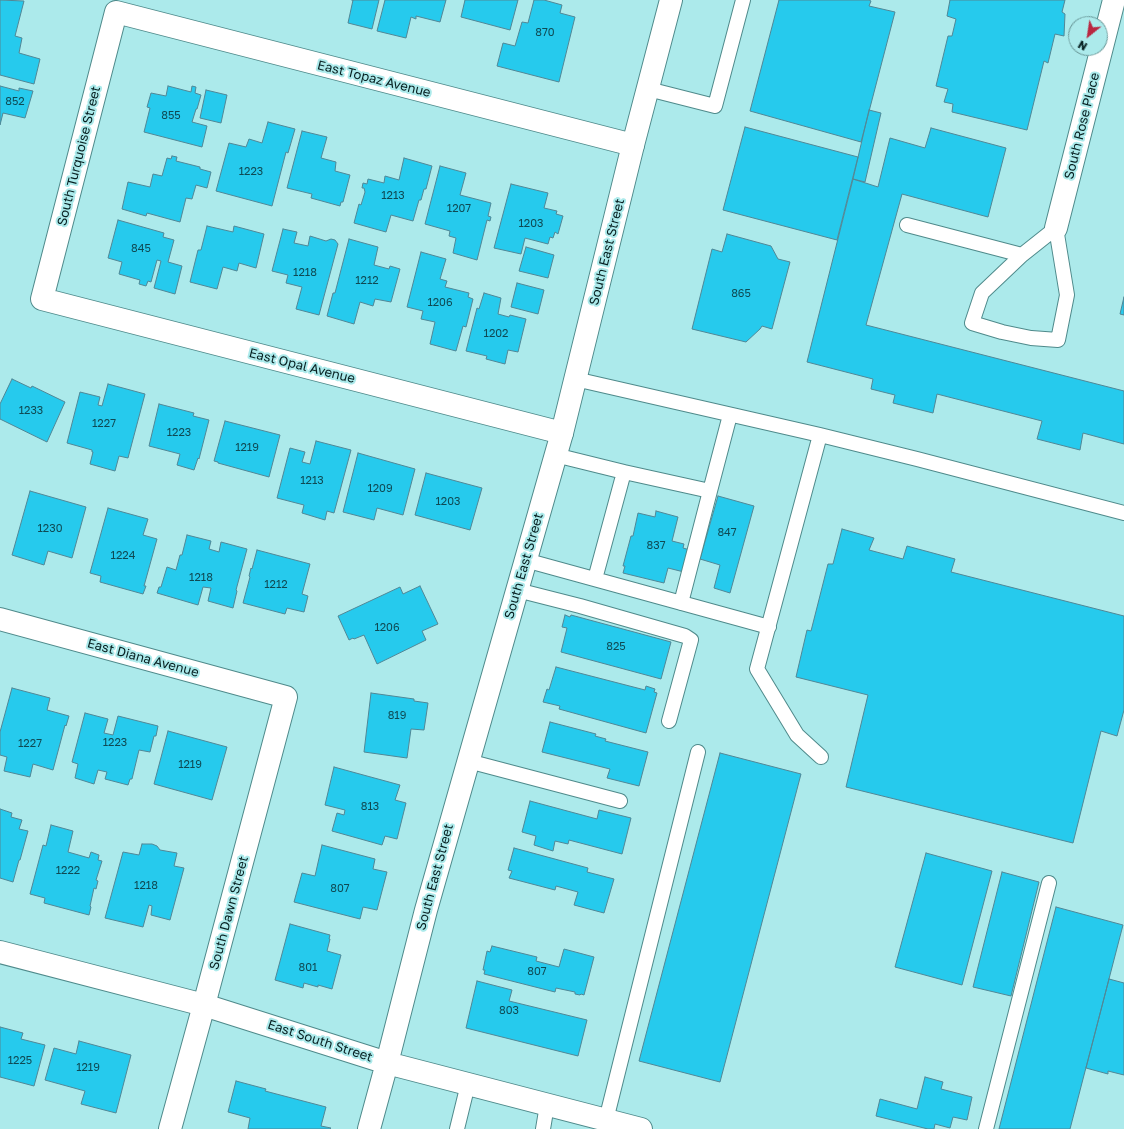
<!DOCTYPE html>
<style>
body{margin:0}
#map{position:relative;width:1124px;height:1129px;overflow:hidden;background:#aceaeb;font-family:"Golos Text",sans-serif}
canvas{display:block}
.north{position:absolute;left:1068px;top:16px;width:40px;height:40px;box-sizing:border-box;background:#aceaeb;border:1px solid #6a999a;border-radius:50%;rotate:210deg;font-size:11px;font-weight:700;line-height:16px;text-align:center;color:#072021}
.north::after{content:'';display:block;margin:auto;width:14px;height:18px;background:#b92741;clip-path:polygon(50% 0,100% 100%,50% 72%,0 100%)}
</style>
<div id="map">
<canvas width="1124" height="1129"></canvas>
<div class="north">N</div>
</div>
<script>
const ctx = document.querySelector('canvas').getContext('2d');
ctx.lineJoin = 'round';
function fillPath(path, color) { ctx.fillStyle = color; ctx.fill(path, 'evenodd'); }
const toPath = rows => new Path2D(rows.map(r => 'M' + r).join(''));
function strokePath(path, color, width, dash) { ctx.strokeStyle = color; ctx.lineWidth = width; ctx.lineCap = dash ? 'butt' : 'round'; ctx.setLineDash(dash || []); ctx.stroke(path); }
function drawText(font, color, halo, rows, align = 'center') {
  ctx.font = font + ' "Golos Text",sans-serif'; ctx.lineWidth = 4; ctx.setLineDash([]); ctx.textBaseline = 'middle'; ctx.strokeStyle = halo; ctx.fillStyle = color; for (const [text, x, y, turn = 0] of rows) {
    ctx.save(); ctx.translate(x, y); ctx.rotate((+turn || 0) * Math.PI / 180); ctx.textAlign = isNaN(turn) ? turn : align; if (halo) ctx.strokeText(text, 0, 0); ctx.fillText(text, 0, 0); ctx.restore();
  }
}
const building = toPath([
 [0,0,24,1,15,36,22,38,19,53,40,59,34,84,0,75,0,0],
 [352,0,379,0,372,29,348,23,353,0,352,0],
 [385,0,446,0,440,22,416,16,416,19,411,17,406,38,377,31,385,0],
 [465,0,518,0,510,30,461,17,465,0],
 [534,0,544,0,562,5,560,13,575,17,559,82,497,66,503,43,515,46,522,22,528,23,534,0],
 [779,0,869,0,871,1,869,6,895,12,861,142,750,111,779,0],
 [950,0,1065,0,1062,12,1065,14,1064,36,1055,34,1048,63,1044,61,1027,130,952,112,953,104,944,102,948,89,936,86,948,36,952,36,956,19,947,16,950,0],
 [0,86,19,91,19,88,33,91,25,118,3,113,0,125,0,86],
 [168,86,191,92,192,86,196,87,195,93,201,95,197,109,196,109,192,122,207,126,202,147,144,132,150,108,147,107,151,93,166,96,168,86],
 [206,90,227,95,221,123,200,118,206,90],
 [869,110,881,113,865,182,853,179,869,110],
 [268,122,295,129,288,153,286,152,272,206,216,191,229,143,246,147,249,139,262,143,268,122],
 [745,127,858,157,837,240,723,210,745,127],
 [931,128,1006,148,988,217,902,194,866,325,1124,391,1124,444,1083,433,1080,450,1037,439,1042,421,937,394,933,413,893,403,895,395,871,389,873,379,807,362,853,179,878,187,890,138,925,148,931,128],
 [302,131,327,137,321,158,336,162,335,171,350,175,343,202,341,202,340,206,311,198,312,194,287,188,302,131],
 [172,156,177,157,176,161,200,167,200,169,211,172,207,188,196,185,192,199,186,198,180,222,147,213,146,216,122,209,128,182,150,187,153,174,162,176,167,158,171,159,172,156],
 [404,158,432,166,426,189,424,189,421,200,419,200,413,221,391,215,386,232,354,223,359,204,361,205,365,192,364,188,362,188,363,183,367,184,368,179,384,183,385,176,399,180,404,158],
 [440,166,466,173,460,195,491,203,488,216,491,217,490,221,487,220,477,260,453,253,456,238,449,236,450,231,425,224,440,166],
 [511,184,548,193,544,208,557,211,556,214,563,216,558,234,555,232,553,238,550,237,548,244,525,238,521,254,494,248,511,184],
 [118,220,164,233,163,237,174,240,168,262,182,266,175,294,154,288,161,261,157,260,151,282,148,281,146,286,139,284,140,280,119,274,122,262,108,258,118,220],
 [207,226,233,232,234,226,264,234,256,268,239,263,237,271,223,267,217,289,190,282,198,250,201,250,207,226],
 [283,229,297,232,294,243,308,246,310,236,326,241,331,239,335,240,338,244,319,315,296,309,302,287,286,283,288,275,272,271,283,229],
 [727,234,771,246,778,259,790,262,772,329,762,326,760,329,746,342,692,329,712,249,722,252,727,234],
 [349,239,378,247,374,265,389,269,390,266,400,269,391,302,375,299,373,306,360,302,354,324,327,316,333,293,335,293,349,239],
 [526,247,554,255,548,278,519,271,526,247],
 [421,252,446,259,440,279,447,281,445,287,469,293,468,297,473,299,466,327,463,326,456,351,430,344,435,322,421,319,423,311,407,307,421,252],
 [517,283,544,290,538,314,511,307,517,283],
 [484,293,501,298,498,314,509,317,510,315,526,319,518,352,508,350,505,364,486,359,487,356,466,351,477,308,479,309,484,293],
 [1124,297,1124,315,1120,314,1124,297],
 [12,379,31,388,32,386,65,402,47,442,0,419,0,404,12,379],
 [108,384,145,394,128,458,119,456,115,471,90,464,93,452,92,452,92,450,67,443,80,392,100,397,98,405,102,406,108,384],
 [159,404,194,413,193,416,209,420,199,459,198,458,194,470,177,465,180,454,149,446,159,404],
 [225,421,280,435,269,477,218,463,218,462,214,461,225,421],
 [316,441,351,450,334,513,327,511,325,520,302,513,304,505,277,498,290,448,305,452,302,462,310,464,316,441],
 [358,453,415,469,403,515,377,508,374,520,343,512,358,453],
 [426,473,482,488,470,530,415,515,426,473],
 [30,491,86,507,72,558,48,551,44,565,12,555,30,491],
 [718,496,754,506,730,593,714,588,720,565,700,559,718,496],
 [108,508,148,519,143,535,157,539,144,586,146,586,143,594,100,582,101,576,90,573,108,508],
 [656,511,678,517,672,541,684,544,683,548,690,550,684,572,668,568,664,583,623,573,625,566,623,566,631,536,633,536,638,513,655,517,656,511],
 [842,529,874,538,869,550,903,559,907,546,955,559,951,572,1124,616,1124,710,1117,736,1101,731,1073,843,846,787,868,695,796,677,807,630,811,631,828,564,833,564,842,529],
 [187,535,211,541,209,549,219,552,221,542,247,549,236,590,237,591,233,608,208,601,211,588,203,587,198,605,157,593,159,587,161,587,167,567,176,570,180,555,182,555,187,535],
 [257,550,310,564,302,594,308,596,304,612,287,608,285,614,243,603,250,577,249,576,251,568,252,569,257,550],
 [420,586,438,624,422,631,426,640,377,664,364,635,354,639,353,638,349,640,338,616,400,587,403,594,420,586],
 [565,615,570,617,571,615,671,642,661,679,561,652,567,628,562,627,565,615],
 [556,667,645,690,646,686,655,689,654,692,657,693,646,733,559,709,560,706,543,702,547,689,549,690,556,667],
 [12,688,50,698,47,710,69,716,66,726,65,725,53,770,33,764,30,777,4,771,7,757,0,755,0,732,12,688],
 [371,693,414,699,414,701,428,703,424,730,411,729,407,758,364,752,371,693],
 [85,713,108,719,104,733,113,735,118,716,158,726,156,736,154,736,150,752,139,750,132,779,130,779,128,785,105,779,107,772,98,770,94,784,75,778,78,764,72,762,85,713],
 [550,722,596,734,595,736,606,739,605,741,648,752,639,786,607,778,610,769,542,752,550,722],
 [168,731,227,747,212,800,154,784,168,731],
 [720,753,801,774,720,1082,639,1061,720,753],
 [334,767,400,785,395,800,406,803,397,839,385,836,382,845,332,831,337,813,344,815,345,810,325,805,334,767],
 [530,801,597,819,599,810,631,818,622,854,569,840,568,844,555,841,553,851,534,845,536,836,522,832,530,801],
 [0,809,12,813,11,817,22,820,19,829,28,831,20,860,19,860,13,882,0,878,0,809],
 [51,825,73,831,68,852,89,858,91,852,99,855,98,860,102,861,96,880,98,881,96,889,94,888,90,906,91,907,89,915,44,903,45,898,30,894,43,845,46,846,51,825],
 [142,844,152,844,157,846,160,850,177,853,174,866,184,868,170,920,151,915,152,906,149,905,143,927,105,918,123,852,139,855,142,844],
 [322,845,375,859,373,869,387,872,377,910,363,907,360,919,294,902,302,873,315,876,322,845],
 [514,848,588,868,587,872,614,879,604,913,574,905,578,892,556,886,555,890,509,878,512,871,508,870,514,848],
 [926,853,992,871,962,985,895,967,926,853],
 [1002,872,1039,882,1011,996,973,987,1002,872],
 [1056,907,1123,925,1070,1129,999,1129,1056,907],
 [290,924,330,935,329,939,330,939,327,951,341,955,332,989,318,985,318,987,304,983,303,988,275,980,290,924],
 [492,946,537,957,536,961,559,967,564,949,594,957,584,995,581,994,580,995,575,994,575,992,556,988,555,992,484,974,485,970,483,970,487,951,490,952,492,946],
 [1109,979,1124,983,1124,1075,1108,1071,1108,1074,1086,1068,1109,979],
 [477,981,512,990,509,1001,587,1020,578,1056,466,1028,477,981],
 [0,1027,23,1033,21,1039,45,1045,34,1086,0,1077,0,1027],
 [79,1041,131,1055,116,1113,81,1104,85,1091,45,1080,54,1048,76,1054,79,1041],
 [925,1077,943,1082,941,1089,972,1097,967,1120,953,1117,950,1128,935,1124,934,1129,928,1129,876,1116,880,1099,917,1109,925,1077],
 [236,1081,266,1089,265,1091,326,1107,321,1126,331,1128,330,1129,248,1129,250,1118,228,1112,236,1081]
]);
fillPath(building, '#26caed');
strokePath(building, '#508796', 1);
const lane = toPath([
 [648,89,715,106,743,0],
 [907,225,1022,255],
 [1056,228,1067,295,1058,340,1031,338,1002,332,972,323,982,293,1022,255,1056,228],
 [575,379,820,435,917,459,1124,513],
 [820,435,757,669,797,735,821,757],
 [555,455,624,472],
 [710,491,730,415],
 [525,560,769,627],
 [595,579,624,472,710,491,681,603],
 [517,590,580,606,685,636,691,640,669,721],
 [468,761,620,801],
 [606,1120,698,752],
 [457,1129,468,1084],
 [543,1129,547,1105],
 [986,1129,1049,883]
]);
const street = toPath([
 [1056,228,1114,0],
 [562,433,42,299,116,12,633,145],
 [0,619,286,697,204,1005,170,1129]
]);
const secondary = toPath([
 [0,952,204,1005,387,1063,641,1129],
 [369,1129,387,1063,426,910,562,433,633,145,671,0]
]);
strokePath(lane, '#4f8a8b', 16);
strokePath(street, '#4f8a8b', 24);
strokePath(secondary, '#4f8a8b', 24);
strokePath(lane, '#fff', 14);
strokePath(street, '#fff', 22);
strokePath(secondary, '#fff', 22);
drawText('11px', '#0f4a54', null, [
 ["870",545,33],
 ["852",15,102],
 ["855",171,116],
 ["1223",251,172],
 ["1213",393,196],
 ["1207",459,209],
 ["1203",531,224],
 ["845",141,249],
 ["1218",305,273],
 ["1212",367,281],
 ["865",741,294],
 ["1206",440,303],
 ["1202",496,334],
 ["1233",31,411],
 ["1227",104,424],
 ["1223",179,433],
 ["1219",247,448],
 ["1213",312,481],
 ["1209",380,489],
 ["1203",448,502],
 ["1230",50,529],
 ["847",727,533],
 ["837",656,546],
 ["1224",123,556],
 ["1218",201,578],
 ["1212",276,585],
 ["1206",387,628],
 ["825",616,647],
 ["819",397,716],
 ["1223",115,743],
 ["1227",30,744],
 ["1219",190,765],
 ["813",370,807],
 ["1222",68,871],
 ["1218",146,886],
 ["807",340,889],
 ["801",308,968],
 ["807",537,972],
 ["803",509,1011],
 ["1225",20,1061],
 ["1219",88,1068]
]);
drawText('13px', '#072021', '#aceaeb', [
 ["East Topaz Avenue",374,79,14],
 ["South Rose Place",1082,126,-76],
 ["South Turquoise Street",79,156,-76],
 ["South East Street",607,252,-76],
 ["East Opal Avenue",302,366,14],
 ["South East Street",524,566,-74],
 ["East Diana Avenue",143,658,15],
 ["South East Street",435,877,-75],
 ["South Dawn Street",229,913,-75],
 ["East South Street",320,1041,18]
]);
</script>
